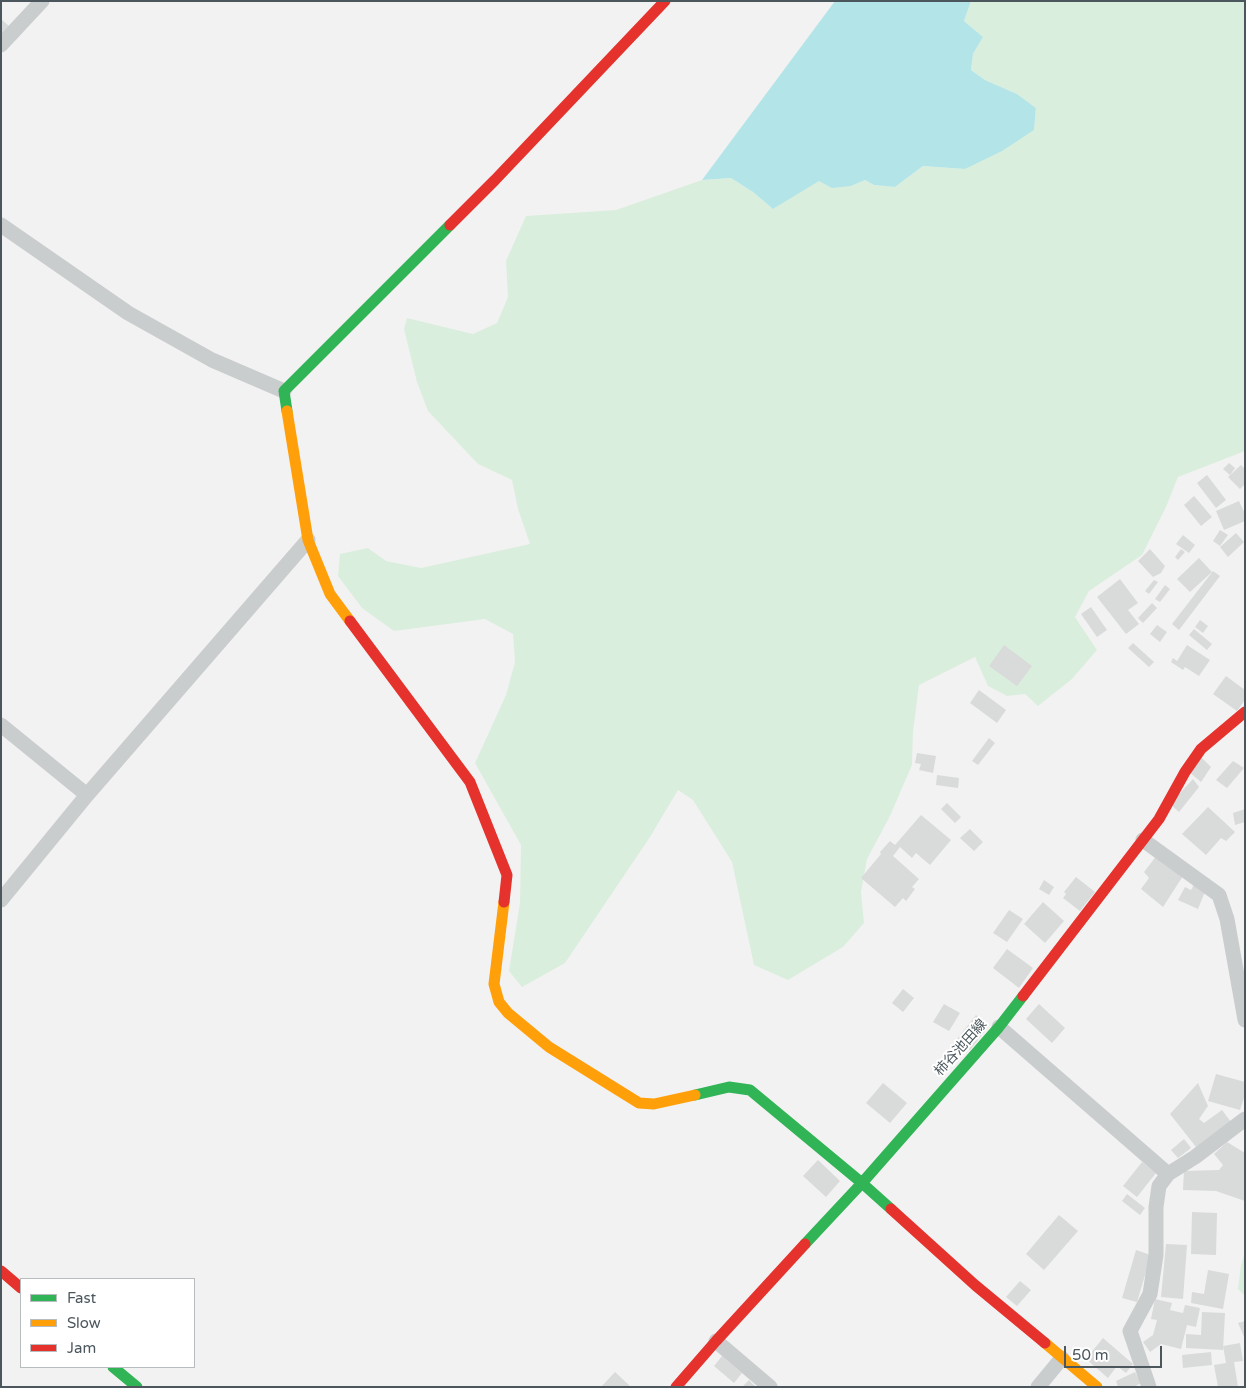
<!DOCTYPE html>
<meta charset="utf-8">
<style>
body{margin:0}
#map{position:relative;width:1246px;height:1388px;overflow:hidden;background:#f3f2f2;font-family:"Varela Round",sans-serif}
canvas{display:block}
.frame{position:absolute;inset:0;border:2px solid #4b575d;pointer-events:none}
.legend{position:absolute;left:20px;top:1278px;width:175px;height:90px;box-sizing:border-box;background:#fff;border:1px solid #b7bcbe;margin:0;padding:6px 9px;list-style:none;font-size:15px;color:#4b575d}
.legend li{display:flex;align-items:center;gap:10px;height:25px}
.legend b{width:25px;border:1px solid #b7bcbe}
.scale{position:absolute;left:1064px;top:1346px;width:98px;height:22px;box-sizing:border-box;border:2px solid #4b575d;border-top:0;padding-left:6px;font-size:15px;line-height:18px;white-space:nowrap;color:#4b575d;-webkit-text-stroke:4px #fff;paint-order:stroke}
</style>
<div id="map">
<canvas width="1246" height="1388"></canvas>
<div class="frame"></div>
<ul class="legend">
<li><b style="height:6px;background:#30b455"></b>Fast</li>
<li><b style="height:6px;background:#ff9f0a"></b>Slow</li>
<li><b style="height:6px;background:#e5322d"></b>Jam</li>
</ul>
<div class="scale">50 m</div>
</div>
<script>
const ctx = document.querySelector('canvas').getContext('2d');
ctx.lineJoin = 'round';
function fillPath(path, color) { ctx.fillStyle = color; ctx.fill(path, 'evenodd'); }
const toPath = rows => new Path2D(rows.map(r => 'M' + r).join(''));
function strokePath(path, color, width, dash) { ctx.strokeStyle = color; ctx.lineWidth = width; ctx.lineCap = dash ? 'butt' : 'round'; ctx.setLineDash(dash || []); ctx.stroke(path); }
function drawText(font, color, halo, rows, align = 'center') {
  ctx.font = font + ' "Varela Round","Noto Sans JP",sans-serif'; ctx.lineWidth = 4; ctx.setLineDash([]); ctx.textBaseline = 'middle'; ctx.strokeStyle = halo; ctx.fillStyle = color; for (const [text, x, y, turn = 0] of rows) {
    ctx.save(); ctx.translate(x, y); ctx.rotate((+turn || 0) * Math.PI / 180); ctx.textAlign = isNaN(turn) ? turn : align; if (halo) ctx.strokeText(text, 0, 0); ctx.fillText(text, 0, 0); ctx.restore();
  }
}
fillPath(toPath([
 [971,1,1245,1,1245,451,1178,477,1166,507,1142,555,1089,591,1075,617,1097,650,1072,679,1038,706,1025,694,1007,696,988,686,975,657,919,685,913,732,912,765,890,816,867,859,861,892,864,923,843,947,788,980,754,965,732,862,693,800,678,790,650,837,565,963,522,987,509,971,520,903,521,845,475,763,506,695,515,662,513,634,485,619,394,631,362,608,338,576,340,554,368,548,386,561,421,568,530,544,518,509,512,480,478,464,428,411,417,382,404,329,407,318,473,334,497,323,508,297,506,261,526,216,616,210,702,180,731,178,753,192,773,209,819,180,851,186,865,180,874,185,895,187,923,166,965,169,1034,130,1036,108,1017,94,985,80,971,70,973,54,983,37,964,21],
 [1245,1252,1245,1296,1238,1289,1241,1265]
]), '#daeede');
fillPath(toPath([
 [835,1,971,1,964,21,983,37,973,54,971,70,985,80,1017,94,1036,108,1034,130,1002,151,965,169,923,166,895,187,874,185,865,180,851,186,832,188,819,181,773,209,753,192,731,178,702,180]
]), '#b3e5e8');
fillPath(toPath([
 [1,19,9,26,1,34],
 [1229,463,1235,468,1230,475,1223,469],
 [1241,465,1245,469,1245,484,1240,489,1228,477],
 [1207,475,1226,500,1216,508,1197,483],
 [1194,496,1212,517,1201,526,1184,505],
 [1239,501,1245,514,1245,521,1224,530,1216,511],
 [1220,530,1228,535,1220,546,1213,541],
 [1236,533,1244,542,1228,557,1220,547],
 [1183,535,1195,545,1189,553,1176,544],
 [1150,549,1165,566,1161,573,1153,577,1138,561],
 [1181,549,1185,552,1178,560,1175,557],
 [1199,558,1212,572,1190,592,1177,579],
 [1213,571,1220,576,1179,630,1172,624],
 [1120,579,1138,603,1128,610,1139,624,1126,634,1097,597],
 [1154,580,1158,582,1149,594,1145,591],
 [1165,585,1170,589,1160,602,1155,599],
 [1152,603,1157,608,1143,623,1138,618],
 [1091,607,1107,630,1097,637,1081,614],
 [1200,620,1208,626,1203,633,1195,627],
 [1157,625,1167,632,1160,642,1150,634],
 [1194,629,1212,644,1207,650,1189,635],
 [1133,643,1154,662,1149,667,1128,648],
 [1004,645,1032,666,1017,686,989,666],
 [1187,645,1210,660,1199,676,1185,667,1183,670,1171,662,1173,658,1177,661],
 [1226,676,1245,690,1245,700,1237,711,1213,694],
 [979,690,1006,710,997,723,970,703],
 [989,738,995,743,978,765,972,761],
 [917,753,936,756,933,773,919,770,921,764,915,763],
 [1201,757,1211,767,1201,782,1189,772],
 [1233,761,1244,768,1227,788,1216,780],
 [937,775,959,778,958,788,936,785],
 [1193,779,1199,787,1179,812,1170,804],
 [947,803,961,817,955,823,941,809],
 [1208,807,1235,832,1226,841,1221,838,1206,855,1182,834],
 [1245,809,1245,822,1235,825,1233,813],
 [921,815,951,840,930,865,916,853,912,858,900,847,893,856,919,879,912,887,915,889,906,901,903,898,895,907,861,878,881,854,880,852,890,841,895,845],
 [970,829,983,842,974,851,960,838],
 [1164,846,1183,876,1163,907,1141,889,1149,878,1144,872],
 [1199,875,1210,879,1198,909,1178,900,1185,887,1191,890],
 [1076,877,1095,892,1080,911,1063,898,1066,894,1064,892],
 [1044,880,1054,887,1049,895,1039,889],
 [1043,902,1064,921,1045,943,1024,924],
 [1009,910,1023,919,1007,942,993,933],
 [1007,949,1033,968,1019,988,993,968],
 [903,989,914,998,903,1012,892,1003],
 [944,1004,960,1013,949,1031,933,1022],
 [1039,1004,1065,1028,1052,1043,1026,1019],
 [976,1015,989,1026,970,1050,957,1039],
 [1216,1074,1245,1082,1245,1095,1240,1110,1208,1101],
 [883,1083,907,1103,890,1123,866,1103],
 [1198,1083,1208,1106,1199,1119,1204,1123,1222,1110,1231,1122,1196,1147,1170,1114],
 [1184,1139,1191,1148,1178,1158,1171,1150],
 [1227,1142,1245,1153,1245,1201,1216,1191,1183,1190,1184,1171,1219,1170,1223,1165,1214,1154],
 [818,1160,840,1181,826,1197,803,1176],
 [1142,1162,1156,1173,1137,1197,1123,1186],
 [1127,1194,1145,1208,1140,1215,1122,1201],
 [1192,1212,1217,1213,1216,1255,1191,1254],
 [1059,1215,1078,1231,1044,1270,1026,1254],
 [1166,1244,1187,1245,1183,1299,1161,1297],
 [1136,1250,1151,1255,1137,1302,1122,1298],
 [1208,1270,1229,1274,1223,1309,1191,1303,1192,1292,1204,1294],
 [1020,1281,1031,1290,1017,1306,1006,1297],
 [1155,1299,1172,1303,1170,1310,1183,1313,1185,1305,1200,1308,1196,1327,1187,1325,1181,1349,1161,1344,1150,1352,1143,1342,1153,1335,1157,1320,1151,1319],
 [1202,1312,1225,1313,1223,1350,1186,1348,1186,1334,1201,1335],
 [1245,1321,1245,1339,1238,1323],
 [1103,1338,1133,1364,1126,1373,1117,1366,1108,1378,1086,1359],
 [1240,1343,1243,1361,1234,1362,1238,1387,1218,1387,1214,1365,1226,1363,1223,1346],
 [1211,1352,1212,1365,1183,1368,1182,1355],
 [722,1356,742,1373,734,1383,714,1366],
 [615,1372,631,1387,601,1387],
 [1135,1372,1141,1383,1134,1387,1118,1387,1116,1381],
 [749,1380,756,1387,742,1387]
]), '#d9dada');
strokePath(toPath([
 [1,45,42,1],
 [1,225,128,313,212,360,284,391],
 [1,725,87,795],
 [1143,840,1219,895,1227,919,1245,1020],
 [1,900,87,795,308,540],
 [999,1027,1168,1174],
 [716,1341,770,1387],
 [1038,1387,1062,1358],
 [1149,1387,1130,1331,1150,1294,1156,1255,1156,1207,1159,1186,1168,1174,1195,1157,1245,1119]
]), '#cacdce', 15);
strokePath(toPath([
 [287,411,284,391,450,225],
 [695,1095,729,1087,750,1090,862,1183,891,1209],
 [805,1244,862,1183,999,1027,1023,996],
 [113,1367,137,1387]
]), '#30b455', 11);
strokePath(toPath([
 [287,411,308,540,330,594,350,621],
 [504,902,494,984,499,1002,508,1013,549,1047,639,1103,654,1104,695,1095],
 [1045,1343,1097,1387]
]), '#ff9f0a', 11);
strokePath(toPath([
 [450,225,495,180,665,1],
 [350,621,470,782,507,875,504,902],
 [1023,996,1159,819,1185,772,1201,749,1245,712],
 [891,1209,975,1285,1045,1343],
 [1,1271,21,1288],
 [676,1387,716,1341,805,1244]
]), '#e5322d', 11);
drawText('14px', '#4b575d', '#fff', [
 ["柿谷池田線",961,1048,-48]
]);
</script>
